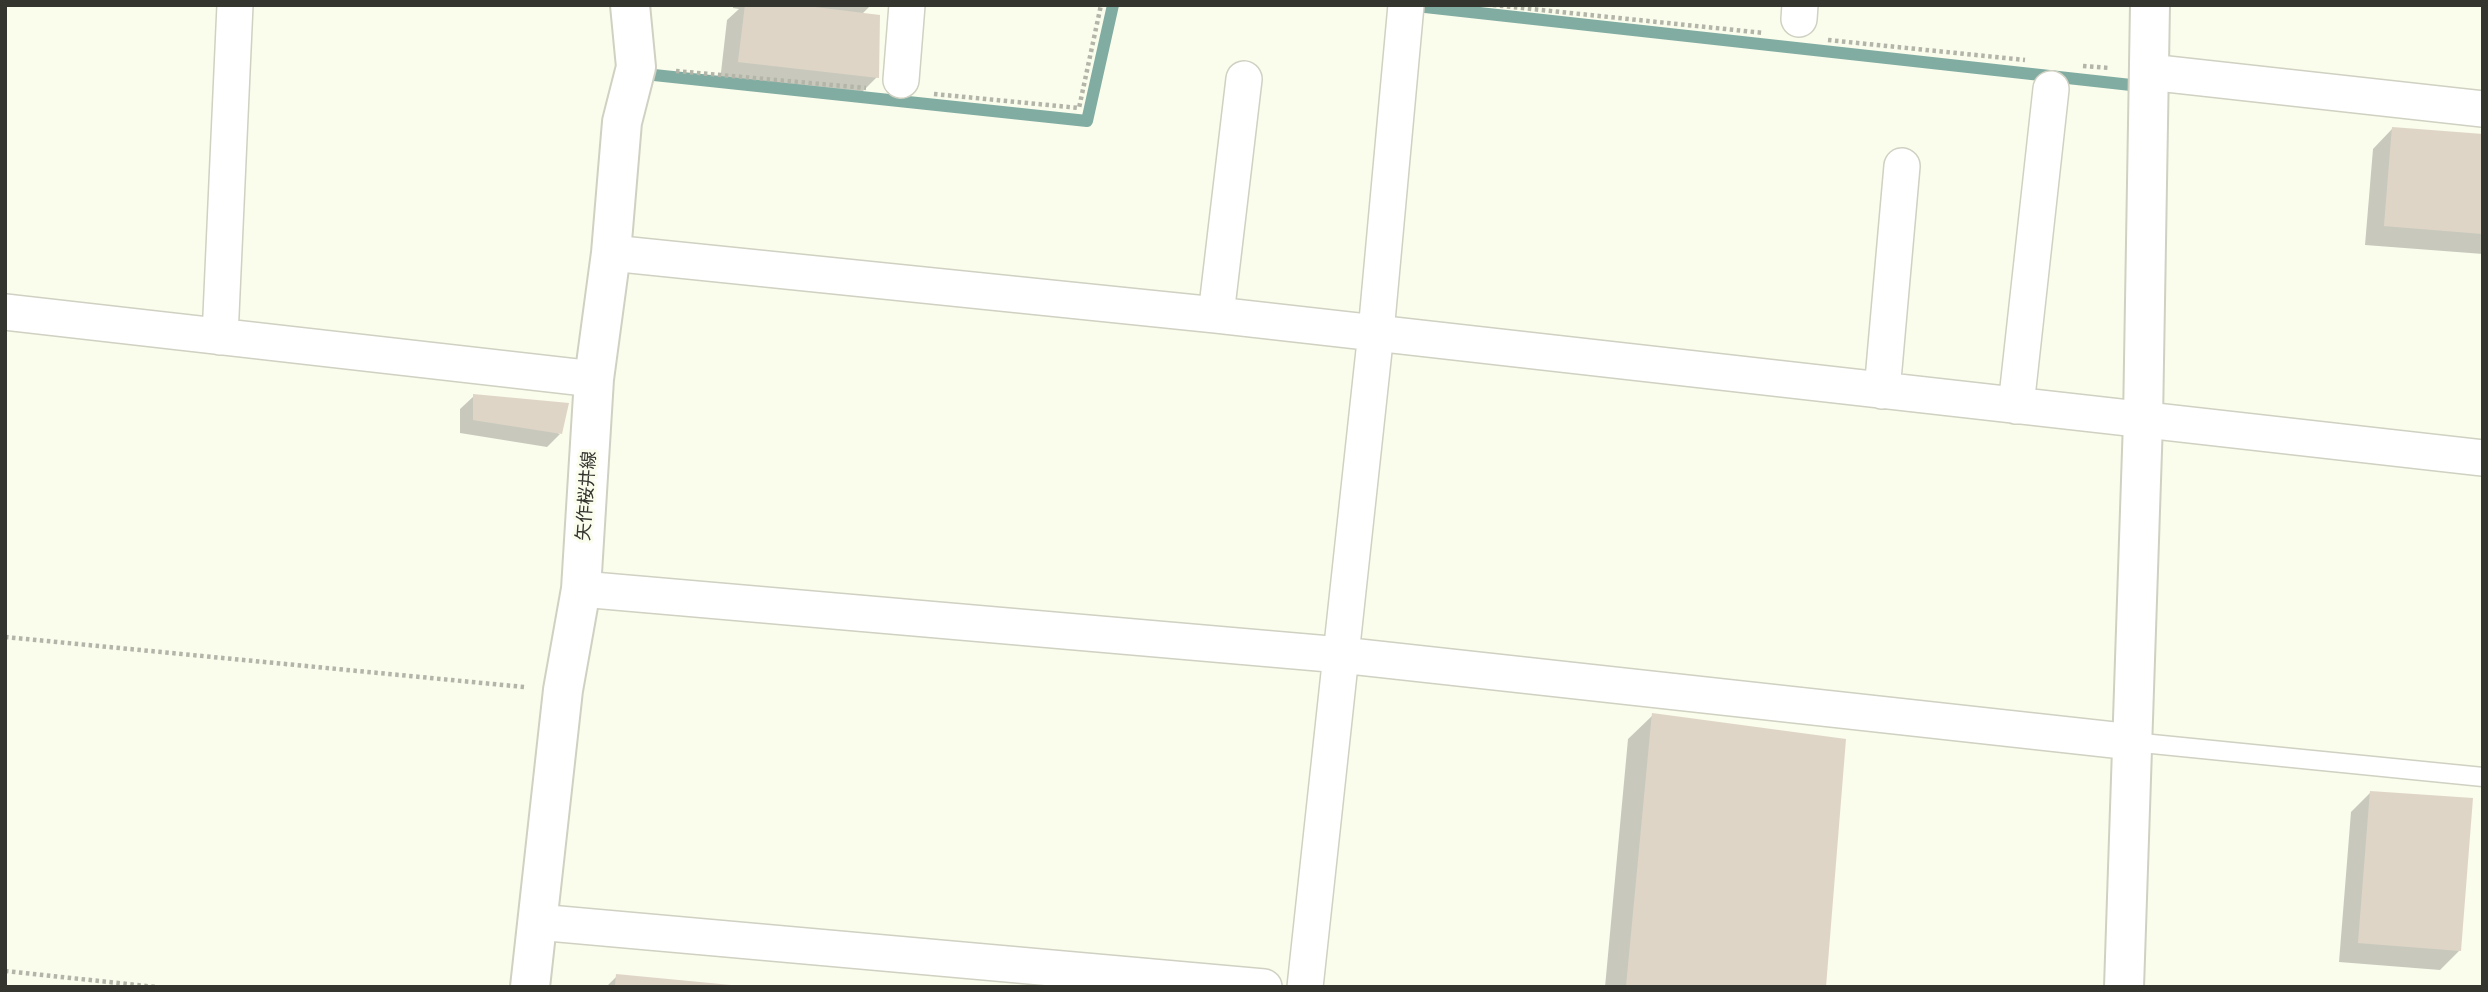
<!DOCTYPE html>
<meta charset="utf-8">
<style>
body{margin:0}
#map{position:relative;width:2488px;height:992px;overflow:hidden;background:#fafcec;font-family:"Noto Sans",sans-serif}
canvas{display:block}
.frame{position:absolute;inset:0;border:7px solid #34352f;pointer-events:none}
</style>
<div id="map">
<canvas width="2488" height="992"></canvas>
<div class="frame"></div>
</div>
<script>
const ctx = document.querySelector('canvas').getContext('2d');
ctx.lineJoin = 'round';
function fillPath(path, color) { ctx.fillStyle = color; ctx.fill(path, 'evenodd'); }
const toPath = rows => new Path2D(rows.map(r => 'M' + r).join(''));
function strokePath(path, color, width, dash) { ctx.strokeStyle = color; ctx.lineWidth = width; ctx.lineCap = dash ? 'butt' : 'round'; ctx.setLineDash(dash || []); ctx.stroke(path); }
function drawText(font, color, halo, rows, align = 'center') {
  ctx.font = font + ' "Noto Sans","Noto Sans JP",sans-serif'; ctx.lineWidth = 6; ctx.setLineDash([]); ctx.textBaseline = 'middle'; ctx.strokeStyle = halo; ctx.fillStyle = color; for (const [text, x, y, turn = 0] of rows) {
    ctx.save(); ctx.translate(x, y); ctx.rotate((+turn || 0) * Math.PI / 180); ctx.textAlign = isNaN(turn) ? turn : align; if (halo) ctx.strokeText(text, 0, 0); ctx.fillText(text, 0, 0); ctx.restore();
  }
}
fillPath(toPath([
 [733,5,871,5,861,15,877,77,858,96,720,81,727,20,739,9,733,8],
 [2392,129,2483,136,2483,254,2365,245,2373,149],
 [474,396,560,434,547,447,460,433,460,409],
 [1653,715,1824,987,1605,987,1628,739],
 [2370,793,2460,950,2440,970,2339,962,2351,812],
 [617,976,732,987,606,987]
]), '#0003');
strokePath(toPath([
 [1416,6,2131,85],
 [654,75,1087,121,1113,5]
]), '#81aca2', 12);
fillPath(toPath([
 [745,5,798,5,880,15,879,78,738,62],
 [2392,127,2483,134,2483,234,2384,226],
 [473,394,569,403,562,434,473,420],
 [1652,713,1846,739,1826,987,1626,987],
 [2370,791,2473,798,2461,951,2358,943],
 [616,974,731,985,731,987,615,987]
]), '#dfd5c7');
const service = toPath([
 [2132,742,2483,777]
]);
const minor = toPath([
 [1799,19,1800,5],
 [2149,72,2483,109],
 [901,80,907,5],
 [611,253,1216,315,2483,458],
 [5,312,594,379],
 [1216,315,1244,79],
 [220,337,235,5],
 [1882,391,1902,166],
 [2016,406,2051,89],
 [581,589,1341,655,2132,742],
 [537,922,1264,987],
 [1305,987,1376,332,1406,5]
]);
const tertiary = toPath([
 [530,987,563,690,581,589,594,379,611,253,622,122,636,67,630,5],
 [2124,987,2143,421,2150,5]
]);
strokePath(service, '#d0d1c2', 21);
strokePath(minor, '#d0d1c2', 38);
strokePath(tertiary, '#d0d1c2', 42);
strokePath(toPath([
 [1493,5,1764,33],
 [1828,40,2025,60],
 [2083,66,2109,68],
 [676,71,866,88],
 [934,94,1079,108,1101,5],
 [5,637,524,687],
 [5,971,156,987]
]), '#b4b5a9', 4.5, [3.5, 3.5]);
strokePath(service, '#fff', 18);
strokePath(minor, '#fff', 35);
strokePath(tertiary, '#fff', 38);
drawText('18px', '#34352f', '#fafcec', [
 ["矢作桜井線",587,496,-86]
]);
</script>
